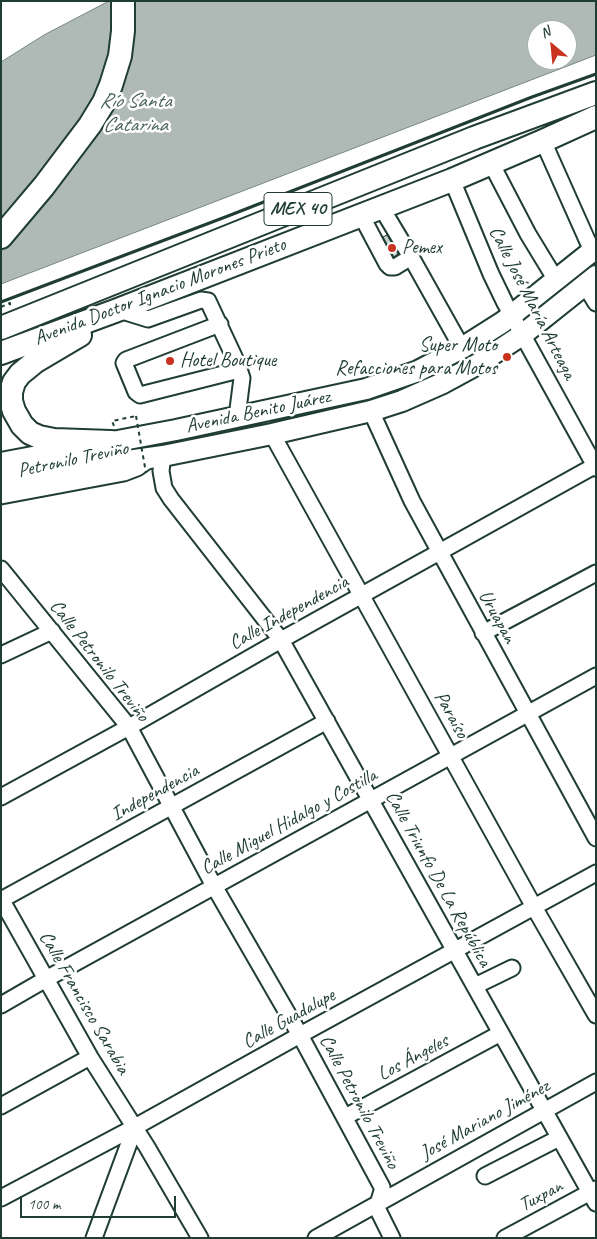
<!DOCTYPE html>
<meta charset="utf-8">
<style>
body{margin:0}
#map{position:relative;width:597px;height:1239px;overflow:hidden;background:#fff;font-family:Caveat,sans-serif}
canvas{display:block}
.frame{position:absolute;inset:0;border:2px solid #1f3d34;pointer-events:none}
.north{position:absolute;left:527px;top:20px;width:50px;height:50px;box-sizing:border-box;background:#fff;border:1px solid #a5b1ae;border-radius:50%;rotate:332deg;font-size:14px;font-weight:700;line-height:20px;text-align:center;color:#1f3d34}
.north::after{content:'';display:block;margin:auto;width:18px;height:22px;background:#c8321e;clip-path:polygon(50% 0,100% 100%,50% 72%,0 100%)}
.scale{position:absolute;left:20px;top:1196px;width:156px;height:22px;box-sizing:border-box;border:2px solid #1f3d34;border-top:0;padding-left:6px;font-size:15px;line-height:18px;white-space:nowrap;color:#1f3d34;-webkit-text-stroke:4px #fff;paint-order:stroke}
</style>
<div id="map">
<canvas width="597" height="1239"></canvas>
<div class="frame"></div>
<div class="north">N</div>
<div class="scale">100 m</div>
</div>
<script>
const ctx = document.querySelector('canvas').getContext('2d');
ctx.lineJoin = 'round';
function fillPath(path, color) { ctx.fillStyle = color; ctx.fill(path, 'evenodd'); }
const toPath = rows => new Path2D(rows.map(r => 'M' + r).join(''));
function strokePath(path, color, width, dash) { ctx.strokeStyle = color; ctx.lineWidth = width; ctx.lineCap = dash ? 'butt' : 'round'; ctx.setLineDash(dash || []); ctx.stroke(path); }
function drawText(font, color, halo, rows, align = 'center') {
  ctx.font = font + ' Caveat,sans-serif'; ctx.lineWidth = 5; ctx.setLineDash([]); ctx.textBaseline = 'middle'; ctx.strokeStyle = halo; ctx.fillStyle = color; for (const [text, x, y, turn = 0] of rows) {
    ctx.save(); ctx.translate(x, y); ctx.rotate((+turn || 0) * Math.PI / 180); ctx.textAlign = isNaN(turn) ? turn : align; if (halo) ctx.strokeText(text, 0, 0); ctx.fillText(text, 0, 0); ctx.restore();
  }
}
const water = toPath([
 [109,1,596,1,596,55,1,284,1,62,44,35,109,1],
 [537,30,567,30,567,60,537,60,537,30]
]);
fillPath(water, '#afbab7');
strokePath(water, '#758883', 1);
const building = toPath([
 [387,235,398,254,394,257,383,237,387,235]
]);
fillPath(building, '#c7cfcc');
strokePath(building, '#1f3d34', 1);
const minor = toPath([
 [543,141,592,251],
 [491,163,528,234,556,280],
 [452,180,491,274,505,303,596,468],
 [361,215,387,264,390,267,395,267,411,257,381,207],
 [411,257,462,348],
 [585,285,596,303],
 [119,310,148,319,201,300,208,301,237,363,242,378,237,417],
 [220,324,126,360,124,363,136,392,140,395,239,370],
 [371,411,412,501,596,838],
 [272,434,534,907,596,1015],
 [163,456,161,471,164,488,171,499,281,640,596,1203],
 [1,496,124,473,137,468,147,461],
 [1,569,129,727,214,886,300,1035,382,1187,382,1191,378,1204,378,1210,392,1238],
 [483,633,596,573],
 [1,655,52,631],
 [1,797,129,727,281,640,596,465],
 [1,899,90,1057,147,1147,200,1238],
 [1,900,327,721],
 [475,986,512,968],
 [1,1005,46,979,596,676],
 [1,1106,90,1057],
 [345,1117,501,1033],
 [485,1176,559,1138],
 [1,1198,135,1127,300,1035,596,873],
 [94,1238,135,1127],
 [316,1238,596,1082],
 [505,1238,596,1189]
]);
const major = toPath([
 [1,463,176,430,366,389,418,371,462,348,503,322,596,248],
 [1,480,64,470,163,456,272,434,371,411,402,401,443,383,478,364,522,335,596,276]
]);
const highway = toPath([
 [1,237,44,186,90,125,104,102,111,85,120,56,123,31,123,1],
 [1,328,474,138,596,93],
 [80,335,36,361,20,374,14,382,11,392,11,401,14,411,22,425,30,433,39,437,54,440,111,442],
 [1,353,115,311,452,180,543,141,596,117]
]);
strokePath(minor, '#1f3d34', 19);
strokePath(major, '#1f3d34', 24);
strokePath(highway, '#1f3d34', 26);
strokePath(toPath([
 [1,307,10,303,10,306],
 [114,426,112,421,136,416]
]), '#1f3d34', 2, [4, 4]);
strokePath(minor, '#fff', 15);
strokePath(major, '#fff', 20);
strokePath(highway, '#fff', 22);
strokePath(toPath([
 [1,302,228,216,532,97,596,74]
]), '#1f3d34', 3);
strokePath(toPath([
 [136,416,146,473]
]), '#1f3d34', 2, [4, 4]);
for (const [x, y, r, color] of [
 [392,248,5,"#c8321e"],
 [507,357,5,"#c8321e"],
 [170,361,5,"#c8321e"]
]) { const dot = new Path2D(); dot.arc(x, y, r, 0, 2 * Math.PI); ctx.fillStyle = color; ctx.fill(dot); strokePath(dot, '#fff', 2); }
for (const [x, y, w] of [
 [298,209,68]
]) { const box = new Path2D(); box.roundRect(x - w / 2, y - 16.5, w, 33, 4); ctx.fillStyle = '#fff'; ctx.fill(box); strokePath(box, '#1f3d34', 1); }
drawText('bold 19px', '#1f3d34', null, [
 ["MEX 40",298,209]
]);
drawText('20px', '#1f3d34', '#fff', [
 ["Pemex",402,248],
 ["Super Moto",497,346,"right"],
 ["Refacciones para Motos",497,369,"right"],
 ["Hotel Boutique",180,361]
], 'left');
drawText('20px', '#1f3d34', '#fff', [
 ["Avenida Doctor Ignacio Morones Prieto",160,292,-21],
 ["Calle José María Arteaga",532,303,63],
 ["Avenida Benito Juárez",258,412,-12],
 ["Petronilo Treviño",73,460,-12],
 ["Calle Independencia",289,613,-29],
 ["Uruapan",497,617,61],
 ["Calle Petronilo Treviño",99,661,52],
 ["Paraíso",451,715,61],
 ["Independencia",155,793,-29],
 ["Calle Miguel Hidalgo y Costilla",289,822,-29],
 ["Calle Triunfo De La República",438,879,61],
 ["Calle Francisco Sarabia",84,1003,60],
 ["Calle Guadalupe",289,1019,-29],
 ["Los Ángeles",413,1058,-28],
 ["Calle Petronilo Treviño",359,1102,62],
 ["José Mariano Jiménez",485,1120,-29],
 ["Tuxpan",541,1196,-28]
]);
drawText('italic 21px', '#4a625b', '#fff', [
 ["Río Santa",135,101],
 ["Catarina",135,125]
]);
</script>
